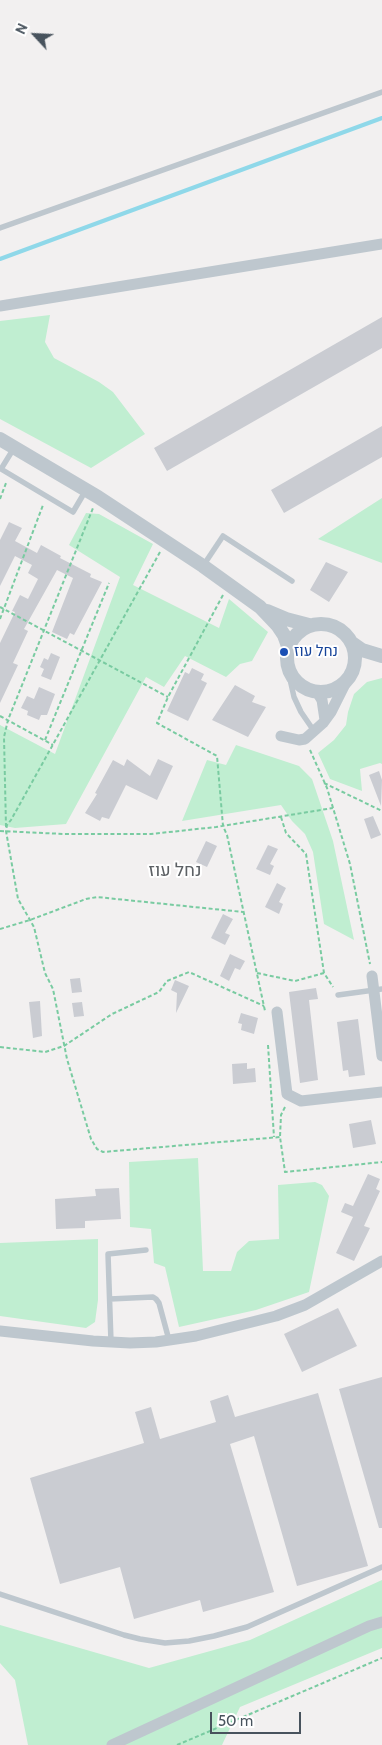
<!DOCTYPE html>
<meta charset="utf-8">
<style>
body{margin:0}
#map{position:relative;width:382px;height:1745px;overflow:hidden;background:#f2f0f0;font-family:Cabin,sans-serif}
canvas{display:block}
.north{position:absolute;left:10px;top:10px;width:50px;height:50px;-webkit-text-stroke:4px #fff;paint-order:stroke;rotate:295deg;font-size:14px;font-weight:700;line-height:20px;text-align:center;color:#48535d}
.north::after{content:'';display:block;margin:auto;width:18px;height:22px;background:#48535d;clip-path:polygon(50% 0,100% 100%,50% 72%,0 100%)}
.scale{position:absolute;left:210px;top:1712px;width:91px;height:22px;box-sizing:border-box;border:2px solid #48535d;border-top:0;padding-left:6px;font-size:15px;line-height:18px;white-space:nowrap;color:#48535d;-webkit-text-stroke:4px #fff;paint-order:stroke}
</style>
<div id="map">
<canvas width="382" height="1745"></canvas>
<div class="north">N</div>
<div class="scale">50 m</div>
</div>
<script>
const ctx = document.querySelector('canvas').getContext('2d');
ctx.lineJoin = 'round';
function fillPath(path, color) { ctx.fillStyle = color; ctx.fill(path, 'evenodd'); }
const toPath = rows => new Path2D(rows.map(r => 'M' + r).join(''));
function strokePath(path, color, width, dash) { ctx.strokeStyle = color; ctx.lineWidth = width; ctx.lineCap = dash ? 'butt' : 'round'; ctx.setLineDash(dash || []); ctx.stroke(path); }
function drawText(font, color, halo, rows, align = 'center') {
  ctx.font = font + ' Cabin,Heebo,sans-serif'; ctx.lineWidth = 4; ctx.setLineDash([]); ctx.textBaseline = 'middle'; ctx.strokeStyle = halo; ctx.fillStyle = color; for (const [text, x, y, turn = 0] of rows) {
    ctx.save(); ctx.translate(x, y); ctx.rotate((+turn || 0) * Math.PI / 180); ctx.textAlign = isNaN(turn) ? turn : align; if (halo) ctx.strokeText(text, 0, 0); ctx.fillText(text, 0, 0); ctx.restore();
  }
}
fillPath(toPath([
 [50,315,45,342,54,358,99,382,113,392,145,434,91,468,0,419,0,321],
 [382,498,382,563,318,539],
 [86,513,99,514,153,544,133,585,219,628,229,599,268,632,252,661,240,664,226,677,185,656,164,687,146,677,66,824,15,828,0,825,0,725,55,754,120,577,69,545],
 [382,678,382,764,380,763,360,769,362,791,330,779,318,753,334,740,346,725,348,712,354,694,367,682],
 [236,745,299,766,312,779,333,841,354,940,324,924,313,852,305,834,292,821,281,805,182,821,207,760,226,765],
 [198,1158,203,1271,231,1271,237,1252,249,1241,279,1239,278,1185,315,1182,322,1185,329,1196,309,1292,256,1310,179,1327,165,1267,154,1263,151,1229,130,1227,129,1162],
 [98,1239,98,1300,95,1322,86,1328,0,1316,0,1243],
 [382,1580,382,1648,240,1707,222,1745,28,1745,15,1680,0,1663,0,1625,149,1668,250,1640]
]), '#c0eed1');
strokePath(toPath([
 [0,259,382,118]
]), '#8fd8e9', 4);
fillPath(toPath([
 [382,317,382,348,167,471,154,448],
 [382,426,382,457,284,513,271,490],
 [9,522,22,528,15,541,37,553,41,545,61,556,60,558,91,574,90,577,102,582,74,635,70,633,67,639,52,632,73,578,57,570,24,629,28,631,13,663,18,665,0,703,0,643,15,612,12,611,20,595,28,599,38,579,28,573,32,565,15,556,0,586,0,540],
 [326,562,348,572,329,602,310,590],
 [51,653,60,657,51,680,41,676,44,669,40,667,44,658,48,660],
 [192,668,204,674,201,680,207,683,188,721,167,711,185,672,189,674],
 [235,685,255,696,252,702,266,707,248,737,212,720],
 [39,687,55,694,47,715,41,715,39,720,27,715,28,711,21,708,27,696,34,699],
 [127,759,150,776,158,759,173,766,157,800,126,785,109,819,102,817,100,821,85,813,97,794,95,793,113,760,124,766],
 [379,771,382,780,381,806,369,775],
 [373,816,381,835,371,839,364,819],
 [206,841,217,846,207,867,196,862],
 [268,845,278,849,270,864,274,866,270,875,256,869],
 [277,883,286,888,279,902,283,904,279,914,265,907],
 [223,914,233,919,225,933,230,935,225,945,211,938],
 [230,954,245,961,240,970,235,968,229,981,220,976],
 [80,978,82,992,72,993,70,979],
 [175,980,189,986,176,1013,177,993,171,990],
 [316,988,318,999,309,1000,318,1080,300,1083,289,992],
 [40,1001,42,1036,33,1038,29,1002],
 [82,1002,84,1016,74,1017,72,1003],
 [241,1013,258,1018,254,1034,241,1030,242,1024,238,1023],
 [358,1019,365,1075,349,1077,348,1070,343,1071,337,1022],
 [247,1063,247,1069,255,1068,256,1082,233,1084,232,1064],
 [371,1120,376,1144,353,1148,349,1124],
 [368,1174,380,1179,376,1189,380,1191,364,1226,370,1228,354,1261,336,1253,353,1217,341,1212,345,1203,353,1206],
 [119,1188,121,1219,85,1221,85,1228,56,1229,55,1199,96,1196,95,1189],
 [338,1308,357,1346,302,1372,284,1334],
 [382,1377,382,1528,379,1528,339,1389],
 [318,1393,368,1566,297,1586,254,1436,230,1444,274,1592,203,1612,200,1600,134,1619,120,1567,60,1584,30,1478,144,1443,135,1412,151,1407,160,1439,216,1422,210,1401,228,1395,235,1417]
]), '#caccd2');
strokePath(toPath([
 [0,499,6,483],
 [160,552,11,820,7,825,6,831,18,899,34,927,45,973,53,989,67,1059,91,1139,97,1149,103,1152,280,1137],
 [223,595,168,697,157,723,217,756,223,826,227,835,265,1011],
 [0,607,168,697],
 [0,619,43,505],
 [0,716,53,745],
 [45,740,109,583],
 [310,750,327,788,350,864,370,964],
 [324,783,382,811],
 [281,817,286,833,306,854,324,973,333,987],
 [6,827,4,737,8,720,93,508],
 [0,831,64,834,151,834,216,827,333,808],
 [0,929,30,920,86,899,97,897,243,912],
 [257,973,295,981,324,973],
 [268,1045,274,1137],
 [0,1047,45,1052,64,1046,112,1014,159,992,167,981,189,972,264,1006],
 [285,1107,281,1115,280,1137,285,1172,382,1162],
 [177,1745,382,1658]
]), '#79cba1', 2, [4, 2.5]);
strokePath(toPath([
 [0,228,382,92],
 [14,448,1,469,73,512,86,490],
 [203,566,223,536,292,581],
 [287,666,294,697,301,712,314,731],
 [338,995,382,989],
 [110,1299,153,1297,156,1299,159,1303,169,1340],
 [111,1342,108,1254,146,1250],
 [0,1594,124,1635,140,1639,165,1643,189,1641,214,1636,247,1627,382,1567]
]), '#bec7ce', 5.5);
strokePath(toPath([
 [0,306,382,244],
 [317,692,322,700,325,720],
 [281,736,299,740,305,739,323,723,331,712,347,680],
 [372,976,382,1056],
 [277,1012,287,1094,301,1101,382,1092],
 [0,1331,93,1341,130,1343,156,1342,196,1336,276,1316,305,1305,382,1261],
 [112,1745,369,1626,382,1622]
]), '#bec7ce', 11);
strokePath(toPath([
 [0,439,98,497,203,566,260,607,278,626,284,635,288,646],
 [267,611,286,619,309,625],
 '287 658a34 34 0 1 1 68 0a34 34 0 1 1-68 0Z',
 [352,643,362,650,382,656]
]), '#bec7ce', 14);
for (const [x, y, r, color] of [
 [284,652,5,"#1a4fb4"]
]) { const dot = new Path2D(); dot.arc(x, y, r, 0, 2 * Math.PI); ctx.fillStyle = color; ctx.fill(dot); strokePath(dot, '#fff', 2); }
drawText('15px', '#164399', '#fff', [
 ["נחל עוז",294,652]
], 'left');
drawText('18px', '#5c6064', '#fff', [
 ["נחל עוז",175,871]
]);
</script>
